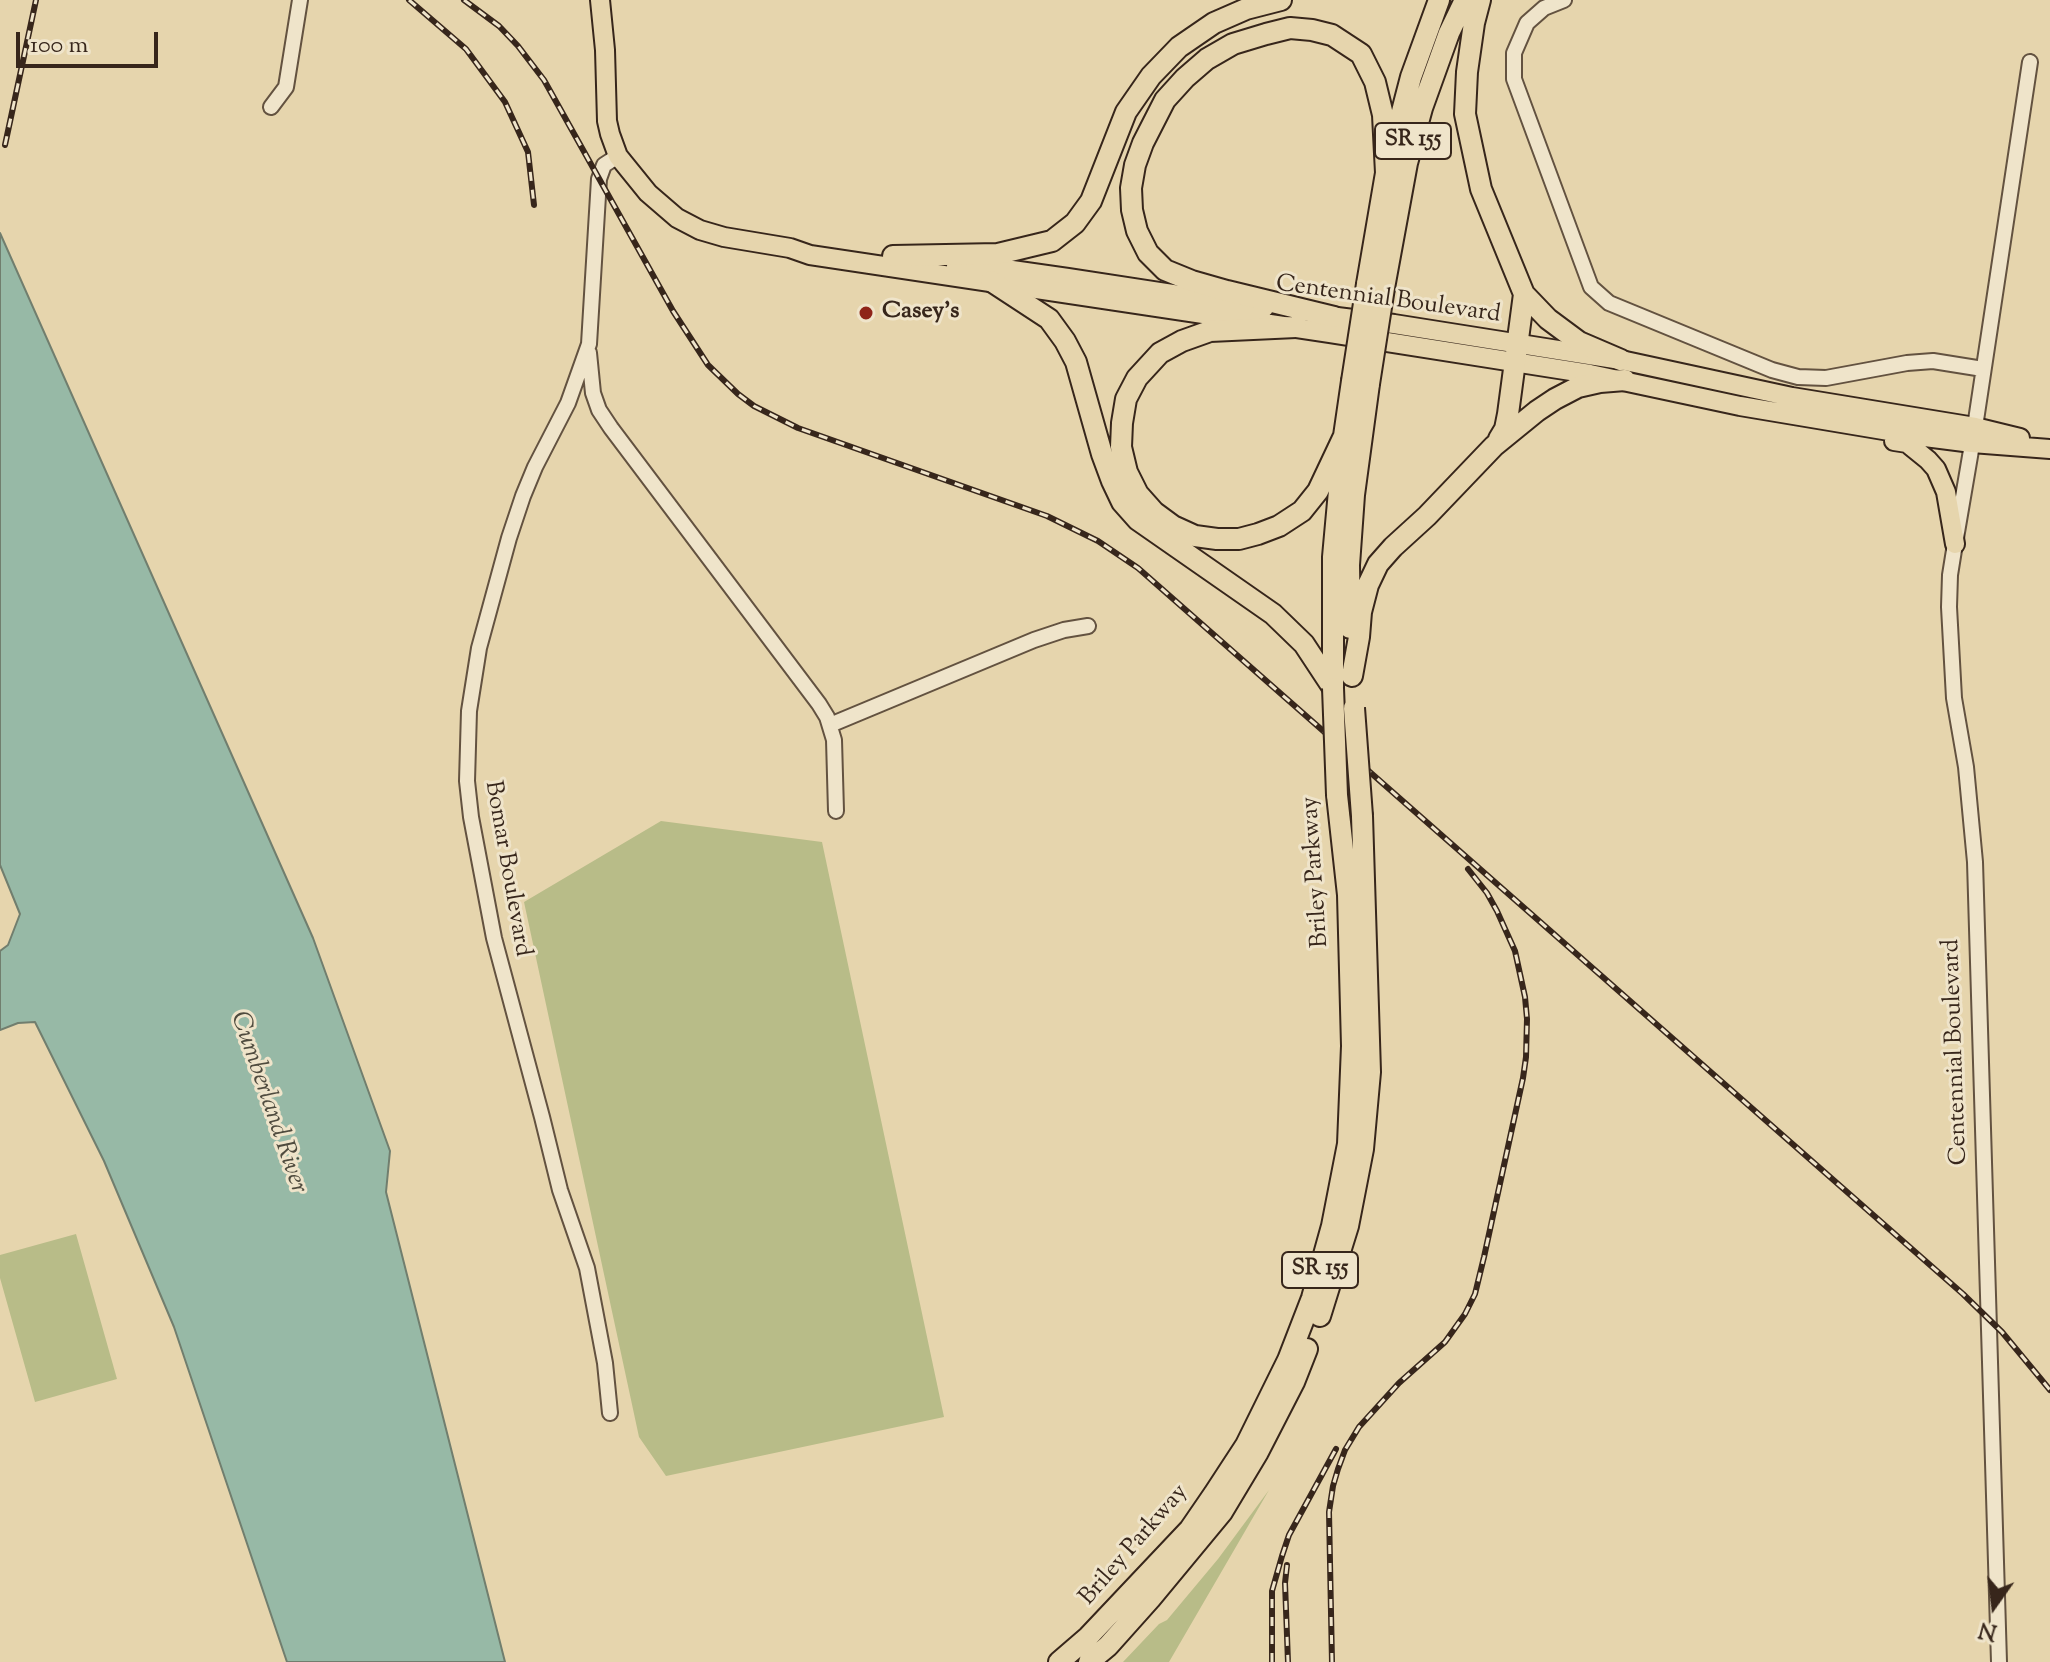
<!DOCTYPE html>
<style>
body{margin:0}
#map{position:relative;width:2050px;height:1662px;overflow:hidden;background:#e6d5ad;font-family:"Sorts Mill Goudy",serif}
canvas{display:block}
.north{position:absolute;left:1954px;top:1566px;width:80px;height:80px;-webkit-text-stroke:6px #efe4ca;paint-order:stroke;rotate:194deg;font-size:22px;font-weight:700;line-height:32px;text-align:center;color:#37261b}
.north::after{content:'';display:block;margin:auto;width:28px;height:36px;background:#37261b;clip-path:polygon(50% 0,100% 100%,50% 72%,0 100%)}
.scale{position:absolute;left:16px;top:32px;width:142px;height:36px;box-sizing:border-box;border:4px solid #37261b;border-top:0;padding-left:10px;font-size:24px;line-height:28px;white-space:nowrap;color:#37261b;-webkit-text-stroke:6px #efe4ca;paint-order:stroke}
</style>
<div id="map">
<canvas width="2050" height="1662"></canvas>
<div class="north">N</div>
<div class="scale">100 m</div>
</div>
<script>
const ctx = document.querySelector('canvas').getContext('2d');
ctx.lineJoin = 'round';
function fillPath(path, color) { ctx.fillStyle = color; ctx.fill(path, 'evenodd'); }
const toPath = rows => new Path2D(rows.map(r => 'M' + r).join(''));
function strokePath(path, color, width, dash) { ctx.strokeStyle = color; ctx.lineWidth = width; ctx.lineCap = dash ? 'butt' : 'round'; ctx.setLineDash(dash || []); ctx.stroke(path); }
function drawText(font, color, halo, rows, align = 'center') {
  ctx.font = font + ' "Sorts Mill Goudy",serif'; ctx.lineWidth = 6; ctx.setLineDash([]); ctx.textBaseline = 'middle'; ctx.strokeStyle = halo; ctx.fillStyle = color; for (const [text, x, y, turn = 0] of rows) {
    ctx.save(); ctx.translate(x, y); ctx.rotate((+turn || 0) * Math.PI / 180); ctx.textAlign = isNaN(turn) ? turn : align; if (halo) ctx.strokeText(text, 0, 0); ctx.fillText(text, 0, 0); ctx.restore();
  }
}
fillPath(toPath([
 [661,821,822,842,944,1417,666,1476,639,1437,524,902],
 [76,1234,117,1379,35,1402,0,1278,0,1255],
 [1269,1490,1169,1662,1123,1662,1159,1624,1167,1620,1218,1559]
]), '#b8bc88');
const water = toPath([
 [0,233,313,938,390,1151,386,1192,505,1662,287,1662,174,1327,104,1161,35,1022,18,1023,0,1030,0,951,8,945,20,914,0,865,0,233]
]);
fillPath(water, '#97b9a6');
strokePath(water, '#717e6e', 2);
const minor = toPath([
 [1564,0,1544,8,1527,23,1514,53,1514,79,1591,287,1609,303,1772,370,1798,377,1826,378,1907,363,1933,361,1983,369],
 [271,107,286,87,300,0],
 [589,353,593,393,599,410,611,428,819,704,827,717,834,740,836,811],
 [830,725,1034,640,1064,630,1088,626],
 [610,1413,605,1363,587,1268,560,1190,542,1117,494,938,471,817,467,781,469,711,479,648,509,538,523,496,535,467,568,403,589,344,599,179,604,165,618,156],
 [1999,1662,1975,862,1966,767,1954,698,1949,607,1950,575,1955,544,1975,427,2030,62]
]);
const major = toPath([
 [600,0,605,50,607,121,610,134,618,156,648,193,677,218,700,230,724,237,790,248,810,255,1330,333,1590,374,1740,406,1925,437,1972,443,2050,449],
 [956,266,991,267,1068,278,1264,308],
 [1321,315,1394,324,1621,360,1792,397,1975,427,2020,438],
 [1894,441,1907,443,1928,460,1936,469,1946,492,1955,544]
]);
const highway = toPath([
 [1480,0,1474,23,1467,72,1465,114,1481,189,1524,294,1548,319,1579,342,1621,360],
 [893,256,998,254,1052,241,1075,223,1091,201,1126,112,1151,76,1179,47,1214,23,1246,9,1281,0],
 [991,281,1049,319,1065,341,1076,362,1102,454,1112,481,1122,502,1138,520,1273,614,1304,644,1333,688],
 [1367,284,1386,173,1411,77,1439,0],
 [1384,288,1407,163,1422,108,1449,33,1465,0],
 [1334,317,1227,291,1192,281,1165,270,1148,253,1137,231,1132,210,1131,188,1135,165,1143,143,1165,100,1185,78,1207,59,1233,44,1266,34,1290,28,1312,30,1332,35,1361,54,1375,82,1383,115,1386,173],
 [1296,327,1210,331,1182,341,1160,353,1137,378,1126,399,1122,423,1121,447,1127,472,1138,494,1154,512,1173,526,1195,536,1217,539,1239,539,1258,534,1279,526,1302,511,1318,491,1344,436],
 [1499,439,1505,429,1508,414,1524,294],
 [1350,628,1349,565,1354,495,1369,384],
 [1352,676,1359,637,1361,612,1368,585,1378,564,1393,547,1427,516,1494,446,1537,411,1555,399,1578,387,1600,382,1625,380],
 [1333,688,1333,557,1344,436,1352,381],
 [1320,1316,1348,1226,1363,1149,1370,1072,1362,816],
 [1059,1662,1088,1637,1190,1529,1214,1494,1246,1445,1288,1360,1312,1298,1332,1226,1348,1144,1352,1046,1348,895,1337,795],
 [1089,1662,1108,1646,1150,1599,1222,1512,1258,1452,1294,1382,1307,1349]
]);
strokePath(minor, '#635240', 18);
strokePath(major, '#37261b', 22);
strokePath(highway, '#37261b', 24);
strokePath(minor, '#efe4ca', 14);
strokePath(major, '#e6d5ad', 18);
strokePath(highway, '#e6d5ad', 20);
const rail = toPath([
 [409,0,466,49,505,102,528,152,534,205],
 [464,0,499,26,518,46,544,80,673,311,708,365,738,394,754,406,798,428,1047,516,1098,541,1138,568,1963,1294,2002,1332,2050,1390],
 [5,145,36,0],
 [1287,1565,1285,1583,1288,1662],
 [1272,1662,1272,1591,1282,1556,1289,1535,1336,1449],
 [1332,1662,1329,1512,1333,1486,1338,1469,1345,1450,1359,1427,1399,1383,1445,1342,1465,1314,1475,1294,1484,1257,1523,1078,1526,1057,1527,1019,1525,997,1515,951,1497,911,1487,893,1468,869]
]);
strokePath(rail, '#37261b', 6);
strokePath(rail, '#efe4ca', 3, [9]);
const highwayBridge = toPath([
 [1352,381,1367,284],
 [1369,384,1384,288],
 [1333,688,1337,795],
 [1354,708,1362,816]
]);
strokePath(highwayBridge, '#37261b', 24, []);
strokePath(highwayBridge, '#e6d5ad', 20);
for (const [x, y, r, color] of [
 [866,313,8,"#8f2418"]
]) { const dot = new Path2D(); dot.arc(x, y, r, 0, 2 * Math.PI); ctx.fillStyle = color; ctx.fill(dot); strokePath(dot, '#efe4ca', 3); }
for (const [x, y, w] of [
 [1413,141,76],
 [1320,1270,76]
]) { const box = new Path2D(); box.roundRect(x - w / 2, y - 18, w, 36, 6); ctx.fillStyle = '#efe4ca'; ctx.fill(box); strokePath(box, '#37261b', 2); }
drawText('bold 22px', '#37261b', null, [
 ["SR 155",1413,141],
 ["SR 155",1320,1270]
]);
drawText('24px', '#37261b', '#efe4ca', [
 ["Centennial Boulevard",1388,301,8],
 ["Bomar Boulevard",506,869,80],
 ["Briley Parkway",1317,872,-94],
 ["Centennial Boulevard",1957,1052,-92],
 ["Briley Parkway",1135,1546,-49]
]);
drawText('bold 24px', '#37261b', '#efe4ca', [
 ["Casey's",882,313]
], 'left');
drawText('italic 26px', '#4f4b3e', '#efe4ca', [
 ["Cumberland River",267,1103,71]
]);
</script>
